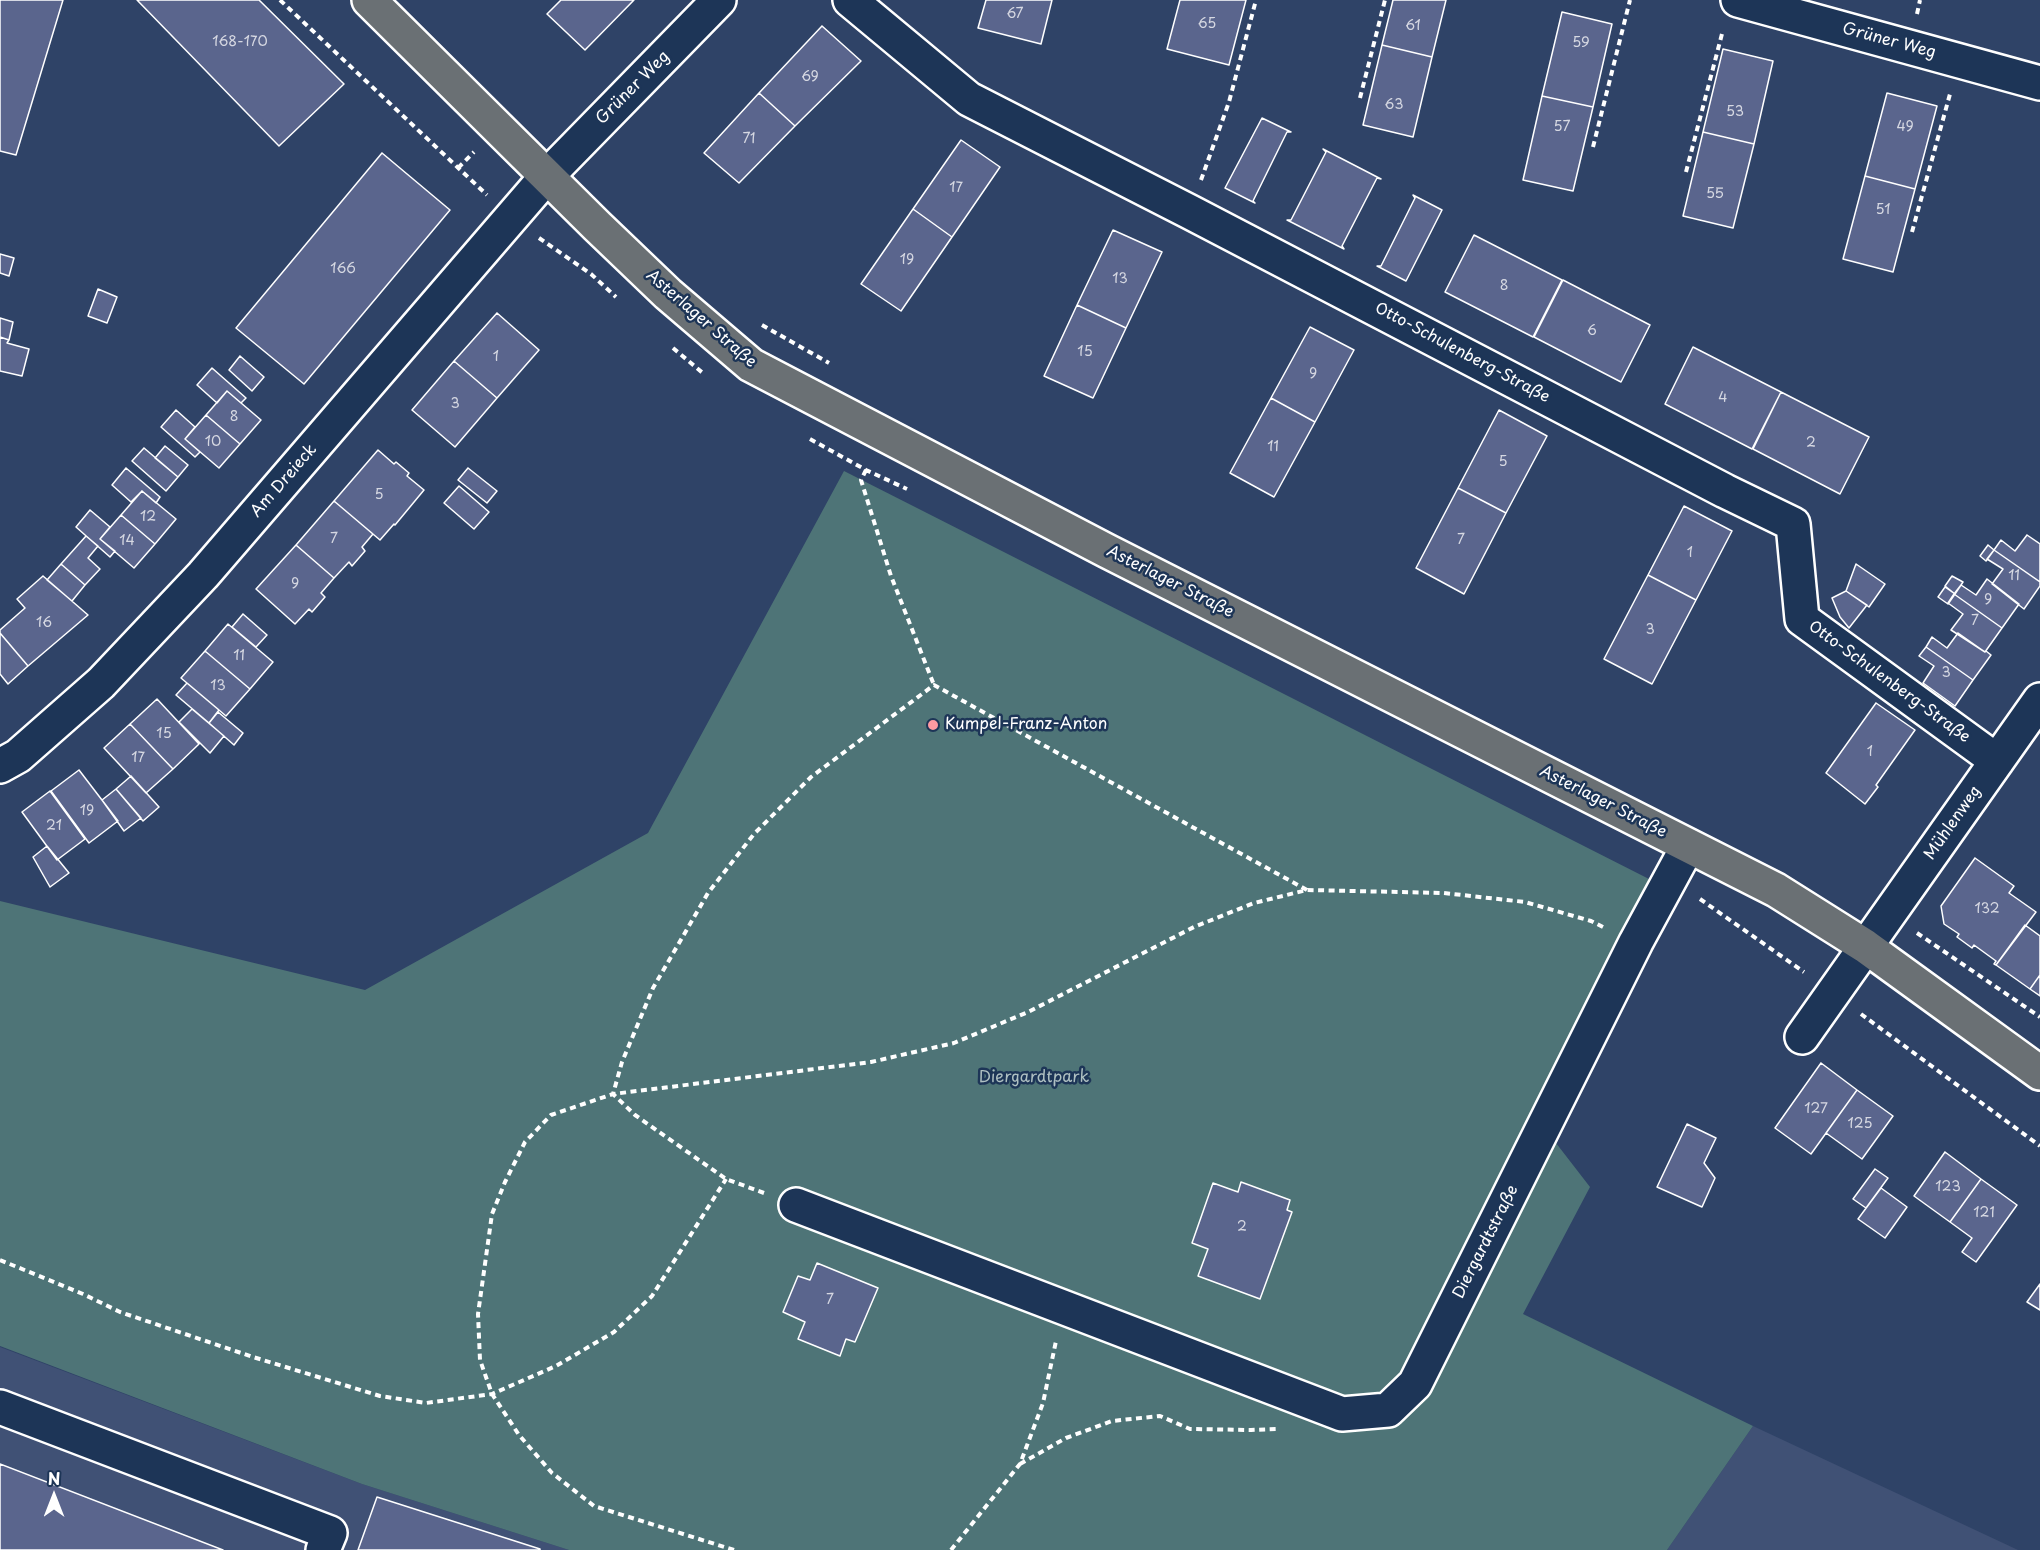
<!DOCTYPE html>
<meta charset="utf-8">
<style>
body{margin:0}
#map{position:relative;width:2040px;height:1550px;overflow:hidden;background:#2f4367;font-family:"Playpen Sans",sans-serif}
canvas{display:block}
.north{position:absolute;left:24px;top:1466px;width:60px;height:60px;-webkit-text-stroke:4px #1d3557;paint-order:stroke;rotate:0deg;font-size:16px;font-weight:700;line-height:24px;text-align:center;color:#fff}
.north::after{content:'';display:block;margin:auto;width:21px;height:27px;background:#fff;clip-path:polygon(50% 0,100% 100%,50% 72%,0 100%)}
</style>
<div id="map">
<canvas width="2040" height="1550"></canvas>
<div class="north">N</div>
</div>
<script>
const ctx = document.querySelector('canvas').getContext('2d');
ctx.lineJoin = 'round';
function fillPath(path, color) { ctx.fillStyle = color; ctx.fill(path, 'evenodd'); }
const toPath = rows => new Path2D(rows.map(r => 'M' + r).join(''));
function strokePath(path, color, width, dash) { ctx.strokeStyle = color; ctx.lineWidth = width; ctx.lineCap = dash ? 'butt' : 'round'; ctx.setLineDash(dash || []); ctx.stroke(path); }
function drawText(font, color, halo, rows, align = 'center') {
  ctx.font = font + ' "Playpen Sans",sans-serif'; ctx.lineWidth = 5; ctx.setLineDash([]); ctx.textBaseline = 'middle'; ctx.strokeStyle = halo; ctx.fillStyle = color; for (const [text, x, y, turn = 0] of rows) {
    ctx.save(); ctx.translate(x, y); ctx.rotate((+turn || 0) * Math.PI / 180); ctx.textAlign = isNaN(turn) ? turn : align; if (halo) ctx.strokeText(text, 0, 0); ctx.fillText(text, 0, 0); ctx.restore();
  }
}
fillPath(toPath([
 [0,1347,362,1484,569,1550,0,1550],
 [1753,1426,2018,1550,1667,1550]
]), '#405175');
fillPath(toPath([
 [844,471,1649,879,1532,1112,1590,1187,1523,1314,1753,1426,1667,1550,569,1550,362,1484,0,1346,0,901,365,990,648,833]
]), '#4e7477');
const building = toPath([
 [0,0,63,0,16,155,0,151,0,0],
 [137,0,259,0,344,84,279,146,137,0],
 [561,0,634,0,585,50,547,14,561,0],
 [986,0,1052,0,1041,44,978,28,986,0],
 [1180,0,1246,0,1229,65,1167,49,1180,0],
 [1393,0,1446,0,1432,57,1382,45,1393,0],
 [1562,12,1612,24,1593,107,1542,96,1562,12],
 [822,26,861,61,795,126,759,93,822,26],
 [1382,45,1432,57,1413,137,1363,125,1382,45],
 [1723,49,1773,61,1754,144,1703,132,1723,49],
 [759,93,795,126,739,183,704,153,759,93],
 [1887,93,1937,106,1915,189,1865,176,1887,93],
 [1542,96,1593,107,1573,191,1523,180,1542,96],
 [1262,118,1291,132,1287,132,1253,201,1255,203,1225,188,1262,118],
 [1703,132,1754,144,1733,228,1683,216,1703,132],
 [961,140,1000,167,952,237,913,209,961,140],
 [1323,149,1381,179,1377,178,1342,246,1344,249,1287,220,1291,220,1326,152,1323,149],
 [382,153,450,210,304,384,236,328,382,153],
 [1865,176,1915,189,1893,272,1843,259,1865,176],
 [1413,195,1442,210,1406,281,1377,266,1381,266,1415,198,1413,195],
 [913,209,952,237,901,311,861,284,913,209],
 [1113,230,1162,252,1126,328,1077,305,1113,230],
 [1474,235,1562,280,1533,337,1445,292,1474,235],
 [0,254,14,258,9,276,0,273,0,254],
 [1563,280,1650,325,1621,382,1534,337,1563,280],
 [98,289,117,297,107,323,88,316,98,289],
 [1077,305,1126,328,1093,398,1044,376,1077,305],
 [497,313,539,350,497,398,454,361,497,313],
 [0,318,13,322,9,340,0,337,0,318],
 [1310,327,1354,350,1315,422,1271,398,1310,327],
 [0,337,9,340,7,343,29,349,22,376,0,371,0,337],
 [1693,347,1781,392,1752,449,1665,404,1693,347],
 [240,356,264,377,252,391,229,370,240,356],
 [454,361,497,398,455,447,412,410,454,361],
 [212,368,246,398,241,403,227,391,217,403,197,385,212,368],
 [227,391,261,420,240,444,206,415,227,391],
 [1781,392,1869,437,1840,494,1753,449,1781,392],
 [1271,398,1315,422,1274,497,1230,473,1271,398],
 [176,410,195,427,185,439,200,452,195,457,161,427,176,410],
 [1499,410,1547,436,1506,513,1458,488,1499,410],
 [206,415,240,444,219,468,185,439,206,415],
 [165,446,188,465,178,477,155,458,165,446],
 [144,448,178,477,166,491,132,461,144,448],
 [378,450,394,464,396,462,409,473,407,476,424,490,395,525,394,524,380,540,334,501,378,450],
 [126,468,160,497,156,503,142,491,131,502,112,485,126,468],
 [468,468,497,491,487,503,458,480,468,468],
 [459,486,489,512,474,529,444,503,459,486],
 [1458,488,1506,513,1464,594,1416,568,1458,488],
 [142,491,176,519,155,544,121,515,142,491],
 [334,501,373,534,362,547,365,551,352,566,349,562,334,578,296,545,334,501],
 [1684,506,1732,531,1696,600,1648,575,1684,506],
 [90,510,110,527,100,539,115,551,110,557,76,527,90,510],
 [121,515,155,544,134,568,100,539,121,515],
 [2027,535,2040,544,2040,582,1994,550,2001,540,2015,551,2027,535],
 [86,536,98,546,88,558,100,569,85,585,61,564,86,536],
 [296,545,334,578,321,593,325,597,312,612,309,609,295,624,256,589,296,545],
 [1988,545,1994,550,1986,561,1980,556,1988,545],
 [1994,550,2040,582,2040,586,2024,609,1992,584,2003,569,1987,559,1994,550],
 [61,564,85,585,72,601,47,580,61,564],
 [1856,564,1885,584,1869,607,1846,591,1856,564],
 [1648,575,1696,600,1652,684,1604,659,1648,575],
 [43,576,88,615,28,666,0,633,0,630,25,608,17,599,43,576],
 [1952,576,1963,582,1955,594,1945,586,1952,576],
 [1987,579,2019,604,2002,628,1954,594,1961,585,1976,595,1987,579],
 [1945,587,1955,594,1948,604,1938,597,1945,587],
 [1846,591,1867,605,1849,628,1840,617,1832,598,1846,591],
 [1954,594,2002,628,1985,652,1951,630,1963,614,1948,603,1954,594],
 [243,614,267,635,256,647,232,627,243,614],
 [228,624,273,662,250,689,205,651,228,624],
 [0,633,28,666,8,684,0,674,0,633],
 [1958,633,1985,652,1986,651,1991,655,1973,680,1926,647,1932,637,1947,648,1958,633],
 [1926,647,1973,680,1955,706,1923,683,1934,666,1919,656,1926,647],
 [205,651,250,689,226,716,181,678,205,651],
 [187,683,219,710,209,723,176,695,187,683],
 [157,699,199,744,173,769,130,724,157,699],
 [1876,703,1915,730,1876,785,1878,787,1865,804,1826,773,1876,703],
 [192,709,224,736,210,753,179,722,192,709],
 [218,712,243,733,234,745,209,723,218,712],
 [130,724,173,769,146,793,104,748,130,724],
 [79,770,118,821,89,843,51,791,79,770],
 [131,776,159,807,143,821,116,789,131,776],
 [116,789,141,818,124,831,102,800,116,789],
 [50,791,85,839,57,860,22,812,50,791],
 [47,846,69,873,50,887,33,857,47,846],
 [1975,858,2014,886,2009,893,2036,912,1996,965,1994,964,1996,961,1974,945,1972,948,1957,937,1959,934,1944,924,1941,906,1975,858],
 [2025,925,2040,936,2040,975,2030,989,1996,965,2025,925],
 [2040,975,2040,996,2030,989,2040,975],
 [1821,1063,1857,1090,1811,1154,1775,1128,1821,1063],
 [1857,1090,1893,1116,1862,1159,1826,1133,1857,1090],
 [1687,1124,1716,1138,1704,1163,1715,1178,1702,1207,1657,1187,1687,1124],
 [1945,1152,1981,1179,1950,1222,1914,1196,1945,1152],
 [1875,1169,1888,1178,1866,1208,1853,1199,1875,1169],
 [1981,1179,2017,1205,1976,1262,1962,1252,1972,1238,1950,1222,1981,1179],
 [1241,1182,1290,1200,1287,1210,1292,1212,1260,1299,1198,1276,1208,1249,1192,1243,1213,1183,1238,1192,1241,1182],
 [1881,1188,1907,1207,1885,1238,1858,1219,1881,1188],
 [817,1263,878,1288,855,1342,846,1339,840,1356,798,1339,805,1322,783,1312,798,1276,810,1280,817,1263],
 [2040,1284,2040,1310,2027,1302,2040,1284],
 [0,1464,223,1550,0,1550,0,1464],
 [377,1497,540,1549,540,1550,358,1550,377,1497]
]);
fillPath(building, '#5a658d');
strokePath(building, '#fff', 1.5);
const minor = toPath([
 [850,0,969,99,1190,212,1725,491,1793,524,1802,619,1997,761],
 [1738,0,2040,83],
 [0,766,18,756,101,683,203,575,547,176,719,0],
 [1802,1037,2040,700],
 [796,1205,1342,1414,1388,1410,1415,1384,1636,942,1688,846],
 [0,1407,330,1533,323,1550]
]);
const major = toPath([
 [369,0,597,226,668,294,751,365,1107,551,1776,890,1865,946,2040,1073]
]);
strokePath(minor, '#fff', 38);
strokePath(major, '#fff', 38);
strokePath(toPath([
 [280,0,487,195],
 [1917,14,1920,0],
 [1360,98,1385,0],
 [1593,147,1630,0],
 [458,168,474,152],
 [1686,172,1723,30],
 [1201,180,1229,102,1256,0],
 [1912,232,1950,94],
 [539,238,591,274,616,297],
 [762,325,829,363],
 [673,348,704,374],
 [810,439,866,470,907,489],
 [866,470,861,480,891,576,934,685],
 [1700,899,1804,972],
 [1917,933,2040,1017],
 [1861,1014,2040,1146],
 [764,1193,726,1179,635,1115,613,1094,622,1062,653,988,708,893,754,834,811,777,934,685,1307,890],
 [0,1260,83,1294,120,1312,253,1357,380,1396,426,1403,492,1394,556,1366,614,1332,652,1296,726,1179],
 [1020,1464,1066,1438,1112,1421,1160,1416,1190,1429,1251,1430,1279,1429],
 [734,1550,594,1506,552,1473,519,1435,492,1394,480,1360,478,1314,492,1214,505,1182,525,1142,551,1115,613,1094,871,1062,954,1043,1028,1012,1194,927,1254,903,1307,890,1444,893,1525,902,1591,921,1605,928],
 [951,1550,1020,1464,1043,1403,1056,1341]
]), '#fff', 4, [6, 4.5]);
strokePath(minor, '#1d3557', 33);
strokePath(major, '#6a7074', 33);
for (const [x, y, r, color] of [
 [933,725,6,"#ff9aa2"]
]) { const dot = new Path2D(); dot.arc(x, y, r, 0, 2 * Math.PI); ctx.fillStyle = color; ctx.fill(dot); strokePath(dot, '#1d3557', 2); }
drawText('14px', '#d6d8e2', null, [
 ["67",1015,14],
 ["65",1207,24],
 ["61",1413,26],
 ["168-170",240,42],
 ["59",1581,43],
 ["69",810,77],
 ["63",1394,105],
 ["53",1735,112],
 ["57",1562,127],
 ["49",1905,127],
 ["71",749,139],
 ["17",956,188],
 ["55",1715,194],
 ["51",1883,210],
 ["19",907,260],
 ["166",343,269],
 ["13",1120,279],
 ["8",1504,286],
 ["6",1592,331],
 ["15",1085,352],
 ["1",496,357],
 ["9",1313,374],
 ["4",1723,398],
 ["3",455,404],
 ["8",234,417],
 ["10",213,442],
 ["2",1811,443],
 ["11",1273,447],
 ["5",1503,462],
 ["5",379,495],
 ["12",148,517],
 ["7",334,539],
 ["7",1461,540],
 ["14",127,541],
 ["1",1690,553],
 ["11",2014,576],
 ["9",295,584],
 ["9",1988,600],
 ["7",1975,621],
 ["16",44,623],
 ["3",1650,630],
 ["11",239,656],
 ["3",1946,673],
 ["13",218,686],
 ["15",164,734],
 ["1",1870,752],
 ["17",138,758],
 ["19",87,811],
 ["21",54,826],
 ["132",1987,909],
 ["127",1816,1109],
 ["125",1860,1124],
 ["123",1948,1187],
 ["121",1984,1213],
 ["2",1242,1227],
 ["7",830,1300]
]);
drawText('16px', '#fff', '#1d3557', [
 ["Grüner Weg",1889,41,15],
 ["Grüner Weg",633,88,-45],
 ["Asterlager Straße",701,319,41],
 ["Otto-Schulenberg-Straße",1462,353,28],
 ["Am Dreieck",284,481,-49],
 ["Asterlager Straße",1170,582,27],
 ["Otto-Schulenberg-Straße",1889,682,36],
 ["Asterlager Straße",1603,802,27],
 ["Mühlenweg",1953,823,-55],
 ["Diergardtstraße",1486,1242,-63]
]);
drawText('16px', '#fff', '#1d3557', [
 ["Kumpel-Franz-Anton",945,725]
], 'left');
drawText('16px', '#afc0c2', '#1d3557', [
 ["Diergardtpark",1034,1078]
]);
</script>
